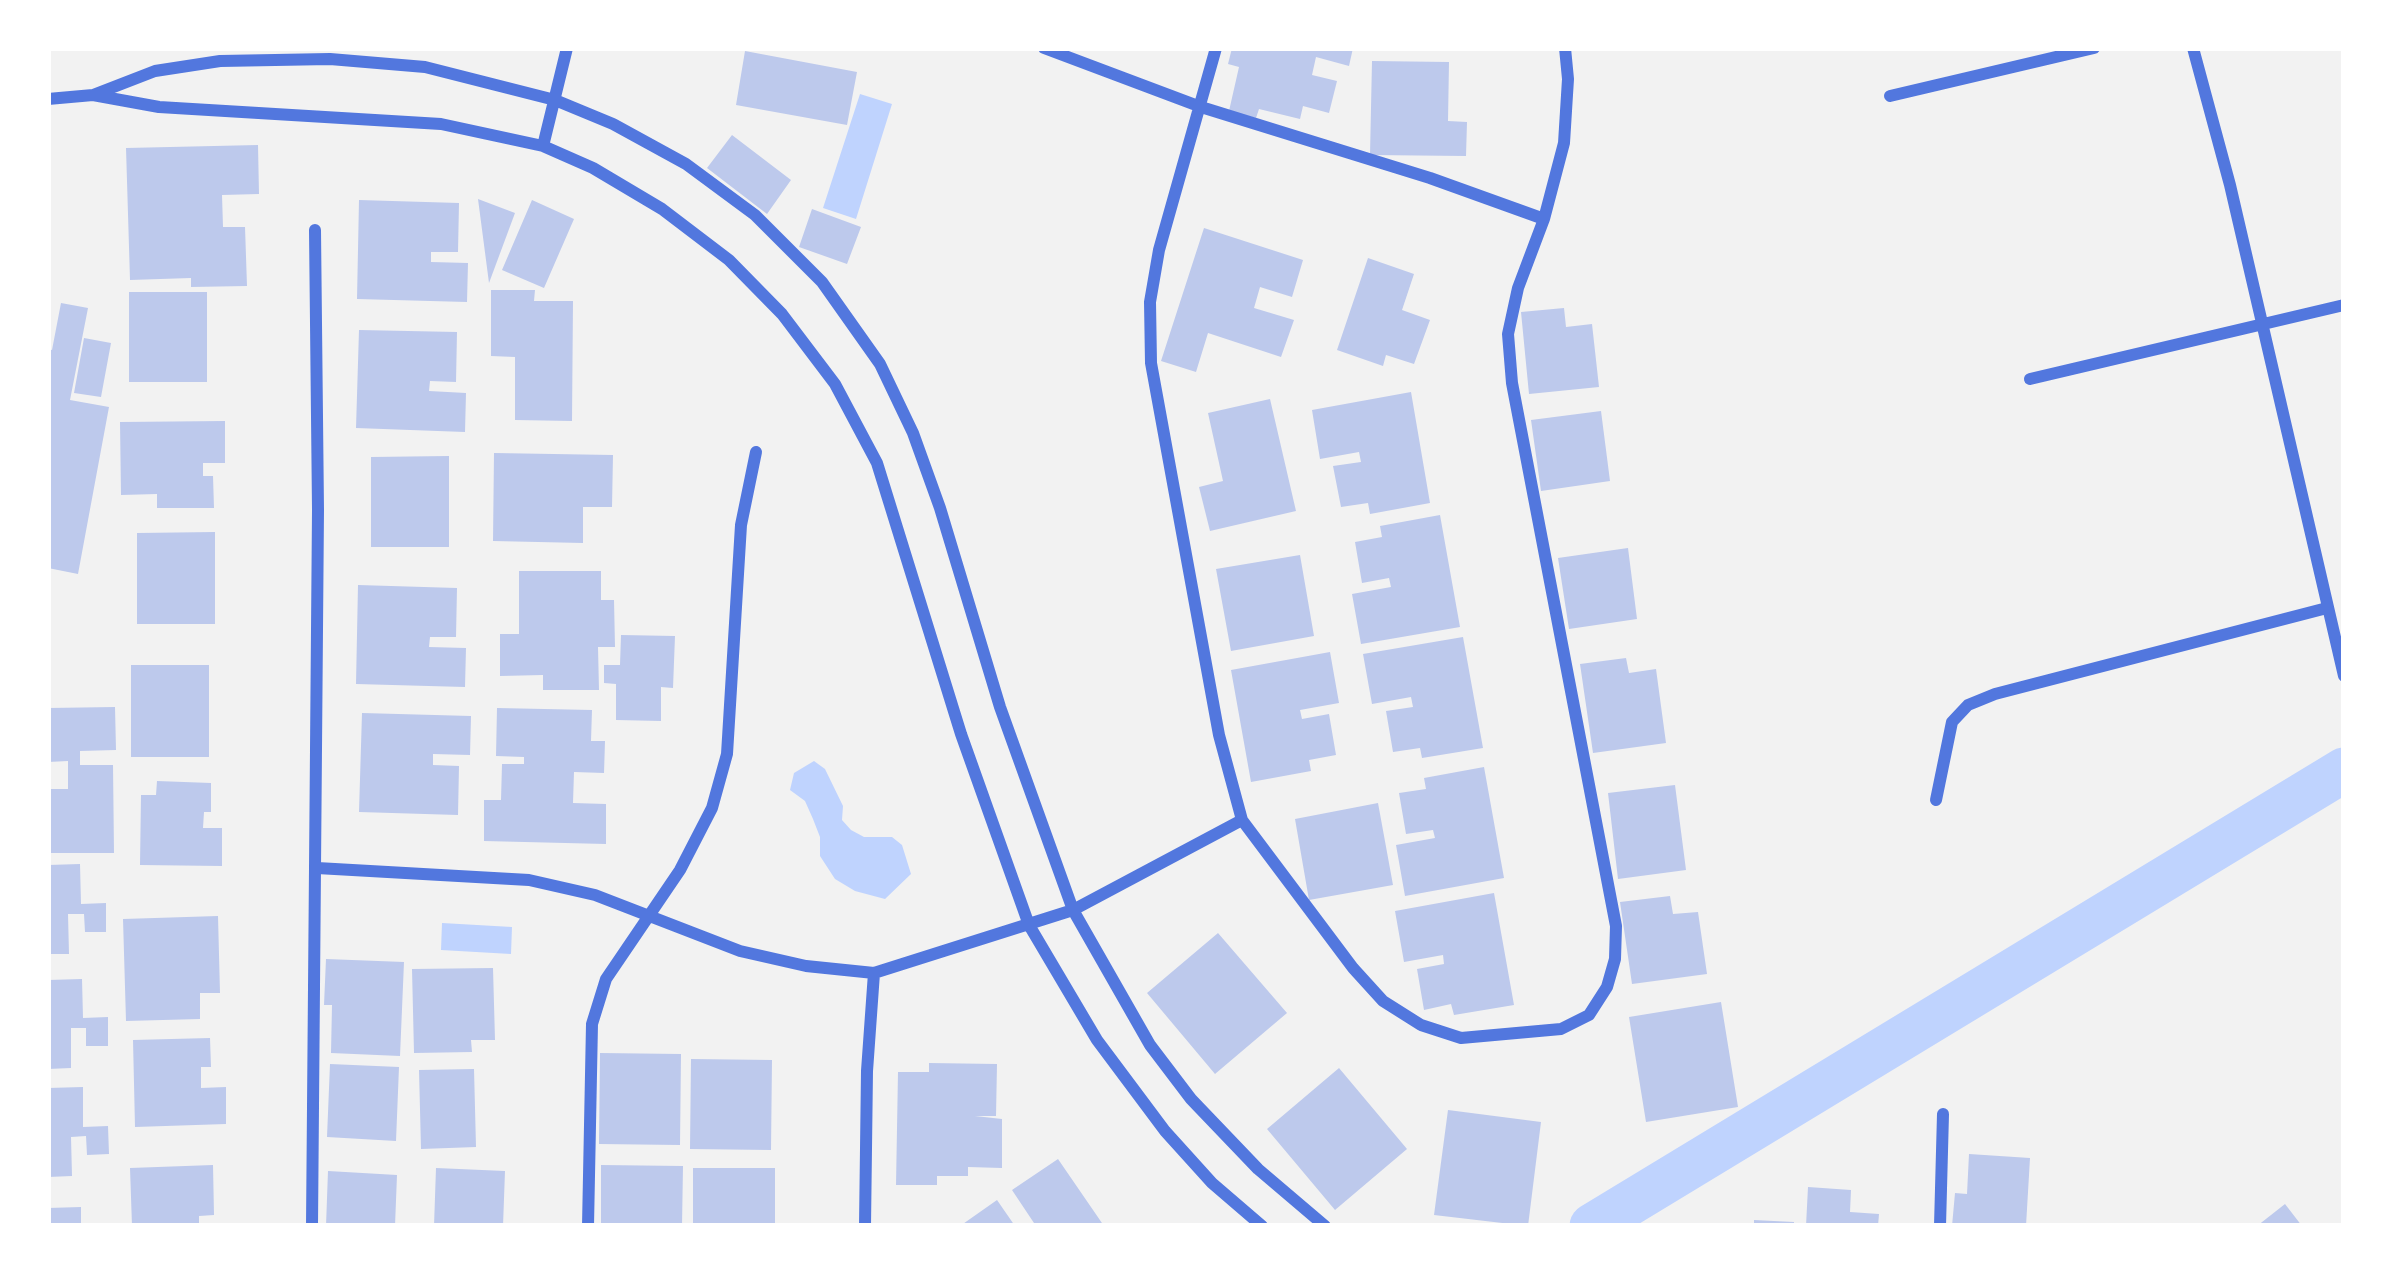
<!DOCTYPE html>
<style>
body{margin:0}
#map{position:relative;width:2392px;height:1274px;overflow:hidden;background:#f2f2f2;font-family:"Asap Condensed",sans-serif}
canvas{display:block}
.frame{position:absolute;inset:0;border:51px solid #fff;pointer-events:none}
</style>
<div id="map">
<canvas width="2392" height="1274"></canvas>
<div class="frame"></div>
</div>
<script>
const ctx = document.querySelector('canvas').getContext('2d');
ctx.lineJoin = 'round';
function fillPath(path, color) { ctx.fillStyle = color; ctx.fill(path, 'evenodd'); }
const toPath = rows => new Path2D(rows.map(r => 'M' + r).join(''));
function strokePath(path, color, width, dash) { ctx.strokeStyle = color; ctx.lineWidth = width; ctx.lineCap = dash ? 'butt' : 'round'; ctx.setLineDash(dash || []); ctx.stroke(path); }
fillPath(toPath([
 [860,94,892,104,856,219,823,208],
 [814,761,825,769,843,806,842,820,851,830,864,837,892,837,902,845,911,874,885,899,855,891,835,879,820,856,820,837,813,819,805,801,790,790,794,773],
 [442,923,512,927,511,954,441,950]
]), '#bfd3fe');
strokePath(toPath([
 [1592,1226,2344,770]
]), '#bfd3fe', 45);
fillPath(toPath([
 [1232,48,1353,48,1349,66,1316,57,1312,75,1337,81,1329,113,1303,106,1300,119,1259,109,1256,118,1229,111,1239,67,1228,64],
 [745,51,857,72,847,125,736,105],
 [1372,61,1449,62,1448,121,1467,122,1466,156,1370,155],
 [732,135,791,180,767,214,707,168],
 [258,145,259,194,222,195,223,227,245,227,247,286,191,287,191,278,130,280,126,148],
 [478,199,515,213,489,283],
 [359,200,459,203,458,252,431,252,431,262,468,263,467,302,357,299],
 [532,200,574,219,544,288,502,270],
 [812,209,861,227,847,264,799,247],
 [1204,228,1303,260,1292,297,1260,287,1254,308,1294,320,1281,357,1208,333,1196,372,1161,361],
 [1368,258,1414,274,1402,310,1430,320,1414,364,1386,355,1383,366,1337,350],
 [491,290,535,290,534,301,573,301,572,421,515,420,515,357,491,356],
 [129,292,207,292,207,382,129,382],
 [61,303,88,308,70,400,109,407,78,574,48,568,48,349,52,350],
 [1564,308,1566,327,1592,324,1599,387,1529,394,1521,312],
 [359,330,457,332,456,382,430,381,429,391,466,393,465,432,356,428],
 [84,338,111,343,101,397,74,393],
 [1411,392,1430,503,1370,514,1368,503,1341,507,1333,466,1361,462,1359,452,1320,459,1312,410],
 [1270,399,1296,511,1210,531,1199,487,1223,481,1208,413],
 [1601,411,1610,481,1541,491,1531,420],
 [225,421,225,463,203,463,203,476,213,476,214,508,157,508,157,494,121,495,120,422],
 [494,453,613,455,612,507,583,507,583,543,493,541],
 [449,456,449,547,371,547,371,457],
 [1440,515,1460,627,1361,644,1352,594,1391,587,1389,578,1362,583,1355,542,1382,537,1380,526],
 [215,532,215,624,137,624,137,533],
 [1628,548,1637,619,1569,629,1558,558],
 [1300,555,1314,636,1231,651,1216,569],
 [519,571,601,571,601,600,614,600,615,647,598,647,599,690,543,690,543,675,500,676,500,634,519,634],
 [358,585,457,588,456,637,430,637,429,647,466,648,465,687,356,684],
 [621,635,675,636,673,688,661,687,661,721,616,720,616,684,604,683,604,665,620,665],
 [1463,637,1483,748,1422,758,1420,748,1393,752,1386,711,1413,707,1411,697,1372,704,1363,654],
 [1330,652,1339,703,1300,710,1302,719,1329,714,1336,755,1309,760,1311,771,1251,782,1231,670],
 [1626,658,1629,673,1656,669,1666,743,1593,753,1580,664],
 [131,665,209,665,209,757,131,757],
 [115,707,116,750,80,751,80,765,113,765,114,853,48,853,48,789,68,789,68,761,48,762,48,708],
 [497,708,592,710,591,741,605,741,604,773,574,772,573,803,606,804,606,844,484,841,484,800,501,800,502,764,524,764,524,757,496,756],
 [362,713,471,716,470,755,433,754,433,765,459,766,458,815,359,812],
 [1484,767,1504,878,1405,896,1396,845,1435,838,1433,830,1406,834,1399,793,1426,789,1424,778],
 [157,781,211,783,211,812,204,812,203,828,222,828,222,866,140,865,141,795,156,795],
 [1675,785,1686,870,1618,879,1608,793],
 [1378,803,1393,885,1309,900,1295,819],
 [80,864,81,904,106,903,106,932,85,932,84,914,68,914,69,954,48,954,48,865],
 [1494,893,1514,1005,1454,1015,1451,1004,1424,1010,1417,969,1444,964,1443,955,1404,962,1395,911],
 [1670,896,1673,914,1698,912,1707,974,1632,984,1620,902],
 [218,916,220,993,200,993,200,1019,126,1021,123,919],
 [1218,933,1287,1013,1215,1074,1147,993],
 [326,959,404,962,400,1056,331,1053,332,1005,324,1005],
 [493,968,495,1040,471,1040,472,1052,414,1053,412,969],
 [82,979,83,1018,108,1017,108,1046,86,1046,86,1028,71,1028,71,1068,48,1069,48,980],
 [1721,1002,1738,1107,1646,1122,1629,1017],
 [210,1038,211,1067,201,1067,201,1088,226,1087,226,1124,135,1127,133,1040],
 [600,1053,681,1054,680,1145,599,1144],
 [691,1059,772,1060,771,1150,690,1149],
 [929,1063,997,1064,996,1116,975,1116,1002,1119,1002,1168,968,1167,968,1176,937,1176,937,1185,896,1185,898,1072,929,1072],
 [330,1064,399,1067,396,1141,327,1137],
 [1339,1068,1407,1149,1335,1210,1267,1129],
 [474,1069,476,1147,421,1149,419,1070],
 [83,1087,83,1127,108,1126,109,1154,87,1155,86,1136,71,1137,72,1176,48,1177,48,1088],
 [1448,1110,1541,1122,1528,1226,1434,1215],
 [1969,1154,2030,1158,2026,1226,1952,1226,1955,1193,1967,1194],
 [1058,1159,1104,1226,1036,1226,1012,1190],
 [213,1165,214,1215,199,1216,199,1226,132,1226,130,1168],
 [601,1165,683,1166,682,1226,601,1226],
 [436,1168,505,1171,503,1226,434,1226],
 [693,1168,775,1168,775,1226,693,1226],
 [328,1171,397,1175,395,1226,326,1226],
 [1808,1187,1851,1190,1850,1212,1879,1214,1878,1226,1806,1226],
 [997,1200,1015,1226,960,1226],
 [2285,1204,2302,1226,2257,1226],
 [81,1207,81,1226,48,1226,48,1208],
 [1754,1220,1794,1222,1794,1226,1754,1226]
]), '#bdc9ec');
strokePath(toPath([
 [1044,48,1201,107,1430,178,1544,219],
 [1216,48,1159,250,1150,302,1151,363,1219,735,1242,820,1353,968,1383,1001,1421,1025,1461,1038,1561,1029,1589,1015,1607,987,1615,959,1616,926,1512,383,1508,334,1518,288,1544,219,1564,143,1568,79,1565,48],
 [2193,48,2230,185,2344,676],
 [93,95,155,71,220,61,330,59,425,67,555,100,613,124,686,164,755,215,822,282,880,364,913,433,940,508,1000,707,1073,910,1150,1045,1191,1099,1258,1169,1325,1226],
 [1890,96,2094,48],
 [48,99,93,95,159,107,441,124,543,146,593,168,662,209,729,260,782,314,835,384,877,463,961,734,1029,925,1097,1040,1165,1131,1212,1183,1262,1226],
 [543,146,567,48],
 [2030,379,2344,305],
 [1936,800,1952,722,1968,705,1995,694,2327,608],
 [317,868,529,880,595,895,740,951,806,966,874,973,1073,910,1242,820],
 [312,1226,318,510,315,230],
 [588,1226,592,1024,606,979,680,870,712,808,727,754,741,525,756,452],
 [865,1226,867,1071,874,973],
 [1940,1226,1943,1114]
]), '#5277de', 12);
</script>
